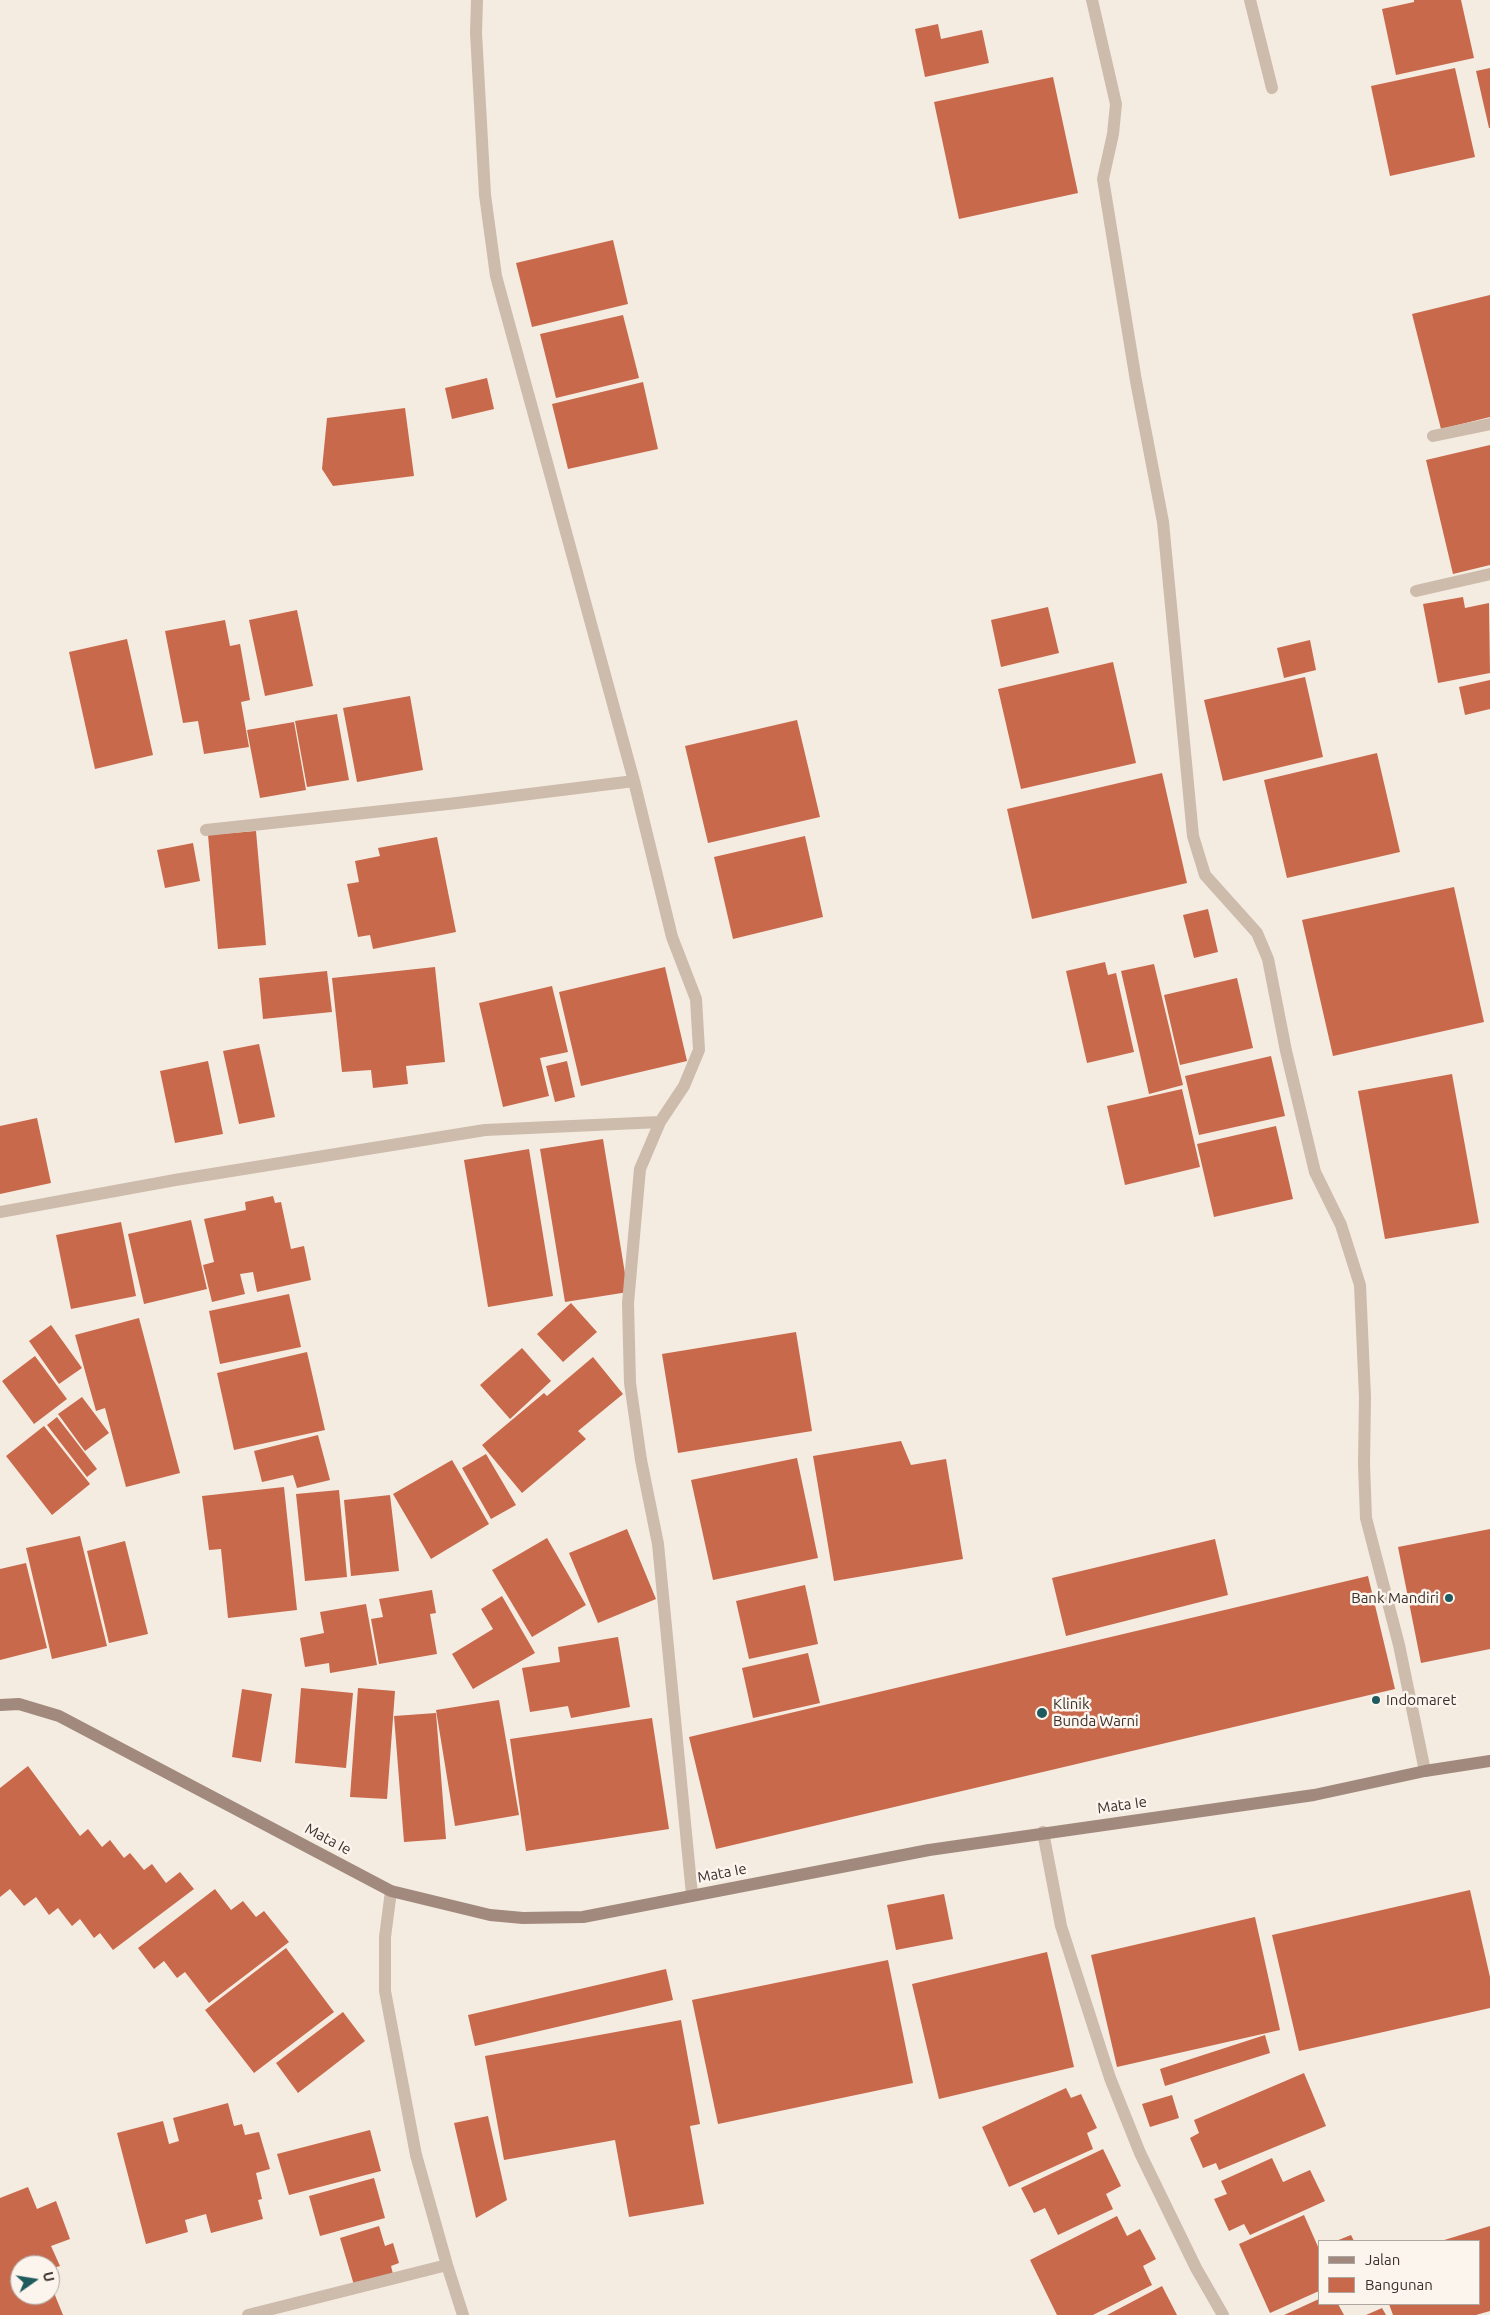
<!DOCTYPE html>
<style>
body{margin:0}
#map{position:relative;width:1490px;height:2315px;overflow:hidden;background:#f4ebe1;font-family:Ubuntu,sans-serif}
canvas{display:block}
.legend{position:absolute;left:1318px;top:2240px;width:162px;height:65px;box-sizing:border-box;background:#fbf5ee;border:1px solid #aea6a0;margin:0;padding:6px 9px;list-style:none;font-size:15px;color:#3b302b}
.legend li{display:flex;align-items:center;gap:10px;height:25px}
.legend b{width:25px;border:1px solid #aea6a0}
.north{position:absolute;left:10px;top:2255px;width:50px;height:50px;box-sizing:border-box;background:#fbf5ee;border:1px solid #aea6a0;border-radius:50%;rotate:77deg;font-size:14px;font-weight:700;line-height:20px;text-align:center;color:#3b302b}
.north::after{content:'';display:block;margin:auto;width:18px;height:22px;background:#1f5a5e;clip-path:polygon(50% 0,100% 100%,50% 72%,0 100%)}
</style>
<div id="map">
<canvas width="1490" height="2315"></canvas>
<ul class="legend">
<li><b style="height:6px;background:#a18a7d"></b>Jalan</li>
<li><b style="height:14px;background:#c8694b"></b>Bangunan</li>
</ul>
<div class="north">U</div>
</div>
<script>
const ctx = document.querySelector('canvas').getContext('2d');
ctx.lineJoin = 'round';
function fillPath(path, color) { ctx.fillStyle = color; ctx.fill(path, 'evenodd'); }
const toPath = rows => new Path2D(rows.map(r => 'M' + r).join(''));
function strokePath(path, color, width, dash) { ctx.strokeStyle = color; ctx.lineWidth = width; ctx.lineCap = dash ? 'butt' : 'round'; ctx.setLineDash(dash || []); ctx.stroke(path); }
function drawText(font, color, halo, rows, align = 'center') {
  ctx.font = font + ' Ubuntu,sans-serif'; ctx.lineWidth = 5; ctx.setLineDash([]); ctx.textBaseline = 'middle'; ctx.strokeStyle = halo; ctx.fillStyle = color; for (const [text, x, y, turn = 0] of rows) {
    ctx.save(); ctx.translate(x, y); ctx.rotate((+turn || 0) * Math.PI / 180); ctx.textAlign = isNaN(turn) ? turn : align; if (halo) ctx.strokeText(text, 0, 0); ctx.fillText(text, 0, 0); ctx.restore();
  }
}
fillPath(toPath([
 [1414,0,1461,0,1474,58,1396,75,1382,9,1414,2],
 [938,24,941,39,982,30,989,63,925,77,915,29],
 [1455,68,1475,157,1390,176,1371,86],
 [1490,68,1490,128,1489,128,1476,71],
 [1053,77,1078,193,959,219,934,102],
 [613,240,628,304,532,327,516,263],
 [1490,295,1490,417,1441,429,1412,314],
 [623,315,639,378,556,398,540,334],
 [487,378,494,409,452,419,445,388],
 [643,382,658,449,568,469,552,404],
 [405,408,414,476,333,486,322,469,327,418],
 [1490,445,1490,565,1453,574,1426,460],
 [1463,597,1465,608,1489,603,1490,673,1438,683,1423,604],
 [1048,607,1059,653,1001,667,991,620],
 [297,610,313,686,265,696,249,620],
 [225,620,230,646,240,644,250,700,241,702,249,747,204,754,198,721,183,723,165,631],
 [127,639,153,755,95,769,69,652],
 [1310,640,1316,670,1284,678,1277,648],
 [1113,662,1136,763,1021,789,998,689],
 [1305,677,1323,757,1223,781,1204,700],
 [1490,680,1490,709,1465,715,1459,687],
 [410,696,423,770,357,782,343,708],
 [337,714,349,780,307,787,295,721],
 [797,720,820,817,708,843,685,746],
 [294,722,306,790,260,798,247,730],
 [1377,753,1400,852,1287,878,1264,780],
 [1162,773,1187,883,1032,919,1007,809],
 [256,831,266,945,218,949,208,835],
 [805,836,823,917,733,939,714,857],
 [437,837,456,932,373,949,370,935,358,937,347,884,359,882,355,861,380,856,378,848],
 [193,843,200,881,165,888,157,850],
 [1454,887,1484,1022,1333,1056,1302,920],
 [1208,909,1218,952,1194,958,1183,915],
 [1105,962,1108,975,1116,973,1134,1052,1087,1063,1066,971],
 [1154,964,1183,1085,1149,1094,1121,971],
 [435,967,445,1062,406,1066,408,1084,373,1088,371,1070,342,1072,332,978],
 [665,967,687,1061,581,1086,559,992],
 [327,971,332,1012,263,1019,259,978],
 [1237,978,1253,1048,1180,1065,1164,995],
 [552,986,568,1052,540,1058,549,1096,503,1107,479,1003],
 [259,1044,275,1117,239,1124,223,1051],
 [1271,1056,1285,1116,1199,1135,1185,1076],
 [208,1061,223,1134,175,1143,160,1071],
 [567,1061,575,1097,555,1102,546,1066],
 [1452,1074,1479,1223,1385,1239,1358,1091],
 [1182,1089,1200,1167,1125,1185,1107,1106],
 [37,1118,51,1183,0,1194,0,1126],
 [1276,1126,1293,1199,1214,1217,1197,1144],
 [603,1139,628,1292,565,1302,540,1149],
 [529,1149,553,1296,488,1307,464,1160],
 [273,1196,275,1203,281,1202,291,1249,304,1246,311,1280,257,1292,253,1272,240,1274,245,1294,212,1302,203,1265,214,1262,204,1219,246,1210,245,1202],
 [191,1220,207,1289,144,1304,128,1234],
 [121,1222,136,1296,71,1309,56,1235],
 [289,1294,301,1347,220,1364,209,1311],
 [571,1303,597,1332,563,1362,537,1334],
 [139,1318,180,1473,126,1487,105,1408,96,1411,75,1335],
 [51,1325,82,1368,59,1384,29,1341],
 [796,1332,812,1431,678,1453,662,1354],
 [522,1348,551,1381,510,1419,480,1385],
 [307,1352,325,1430,234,1450,217,1373],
 [35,1356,67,1399,34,1424,2,1381],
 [593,1357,623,1394,578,1431,586,1439,522,1493,482,1445,544,1393,547,1396],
 [82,1397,109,1433,85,1451,58,1414],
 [57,1417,97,1469,87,1477,47,1425],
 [44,1426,90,1484,52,1515,6,1456],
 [318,1435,330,1480,297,1488,293,1475,262,1482,254,1451],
 [901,1441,911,1465,946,1459,963,1559,834,1581,813,1456],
 [486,1454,516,1505,491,1519,462,1468],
 [797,1458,818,1558,713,1580,691,1480],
 [452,1460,489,1524,431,1559,393,1494],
 [284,1487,297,1610,228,1618,221,1549,209,1550,202,1496],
 [339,1490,347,1577,305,1581,296,1494],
 [390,1495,399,1571,351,1576,344,1500],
 [627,1529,656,1599,598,1623,569,1553],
 [1490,1529,1490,1649,1421,1663,1398,1547],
 [80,1536,107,1646,52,1659,26,1548],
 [547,1538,586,1605,532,1637,492,1570],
 [1215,1539,1228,1595,1066,1636,1052,1578],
 [125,1541,148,1634,109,1643,87,1551],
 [26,1563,47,1648,0,1660,0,1569],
 [1368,1576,1395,1689,716,1849,689,1737],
 [805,1585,818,1644,749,1659,736,1601],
 [432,1590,436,1613,430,1614,437,1654,379,1664,371,1619,383,1617,379,1599],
 [502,1596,535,1653,473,1689,452,1654,493,1629,481,1609],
 [366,1604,377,1665,330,1673,329,1663,305,1667,300,1638,324,1633,320,1612],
 [618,1637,630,1707,571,1718,568,1706,530,1712,522,1668,560,1662,558,1647],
 [808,1653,820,1703,753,1718,742,1668],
 [301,1688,353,1693,346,1768,295,1763],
 [358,1688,395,1691,387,1799,350,1797],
 [242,1689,272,1694,261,1762,232,1757],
 [499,1700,519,1815,455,1826,436,1710],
 [436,1713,446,1839,404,1842,394,1716],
 [652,1718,669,1829,526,1851,510,1739],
 [28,1766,80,1836,88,1829,102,1847,110,1840,124,1858,130,1853,144,1870,152,1864,166,1883,180,1872,194,1889,113,1950,100,1933,94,1938,80,1919,72,1926,58,1908,49,1915,36,1897,24,1906,10,1889,0,1897,0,1788],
 [215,1889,231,1910,243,1901,256,1917,264,1911,289,1942,209,2003,185,1972,177,1978,164,1961,154,1969,138,1948],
 [1470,1890,1490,1977,1490,2008,1299,2051,1272,1935],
 [944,1894,953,1939,896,1950,887,1905],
 [1255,1917,1280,2030,1117,2067,1091,1955],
 [286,1948,334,2012,254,2073,205,2010],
 [1047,1952,1074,2067,939,2099,912,1984],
 [888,1960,913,2083,718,2124,692,2000],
 [666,1969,673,2000,475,2046,468,2015],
 [343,2012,365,2041,298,2093,276,2063],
 [681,2020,700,2124,690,2126,704,2204,629,2217,615,2140,504,2160,485,2056],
 [1265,2035,1270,2053,1165,2086,1160,2069],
 [1304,2073,1326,2126,1219,2170,1216,2163,1203,2168,1190,2138,1199,2133,1194,2120],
 [1066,2088,1071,2098,1081,2094,1097,2128,1087,2133,1093,2149,1009,2187,982,2127],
 [1172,2095,1179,2118,1150,2127,1142,2104],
 [228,2103,234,2126,242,2124,245,2135,259,2132,270,2169,256,2173,262,2199,258,2200,263,2219,211,2233,206,2214,185,2220,188,2232,146,2244,117,2133,163,2121,169,2144,179,2141,173,2118],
 [488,2116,507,2200,476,2218,454,2123],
 [370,2130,381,2171,289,2195,277,2154],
 [1103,2149,1121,2186,1106,2194,1113,2209,1058,2235,1045,2208,1034,2213,1021,2188],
 [1272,2158,1283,2182,1310,2170,1325,2201,1250,2235,1244,2224,1229,2231,1214,2199,1227,2194,1221,2181],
 [374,2178,385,2218,320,2236,309,2196],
 [28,2187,37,2209,56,2201,70,2239,51,2246,60,2266,50,2269,50,2265,20,2265,20,2295,50,2295,50,2283,63,2315,0,2315,0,2198],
 [1304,2215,1319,2249,1319,2291,1270,2313,1239,2244],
 [1117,2216,1127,2236,1140,2229,1156,2259,1143,2266,1152,2285,1093,2315,1057,2315,1030,2260],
 [379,2226,385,2246,393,2243,399,2263,391,2266,393,2274,354,2285,340,2238],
 [1490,2226,1490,2311,1476,2315,1393,2315,1389,2304,1479,2304,1479,2241,1441,2241],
 [1351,2235,1354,2241,1336,2241],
 [1162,2286,1177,2315,1107,2315],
 [1319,2299,1319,2304,1338,2304,1344,2315,1284,2315],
 [1382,2308,1386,2315,1366,2315]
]), '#c8694b');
strokePath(toPath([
 [477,0,476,33,485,195,496,276,634,781,672,937,696,999,699,1050,684,1086,660,1122,640,1169,628,1303,630,1383,641,1460,658,1544,692,1895],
 [1092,0,1116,104,1113,134,1103,179,1136,381,1163,522,1193,836,1205,875,1257,933,1268,959,1286,1051,1315,1172,1341,1225,1360,1285,1365,1397,1364,1464,1366,1518,1399,1645,1425,1771],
 [1250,0,1272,88],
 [1433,436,1490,424],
 [1416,591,1490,574],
 [206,830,457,803,634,781],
 [0,1212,175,1180,485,1130,660,1122],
 [1043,1832,1061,1926,1110,2078,1140,2153,1196,2268,1223,2315],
 [391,1891,385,1937,385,1991,416,2155,447,2265,463,2315],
 [248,2315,447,2265]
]), '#cdbbac', 12);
strokePath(toPath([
 [0,1705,19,1704,59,1716,391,1891,490,1915,523,1918,583,1917,929,1850,1314,1795,1425,1771,1490,1761]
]), '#a18a7d', 12);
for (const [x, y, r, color] of [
 [1449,1598,5,"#1f5a5e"],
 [1376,1700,5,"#1f5a5e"],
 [1042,1713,6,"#1f5a5e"]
]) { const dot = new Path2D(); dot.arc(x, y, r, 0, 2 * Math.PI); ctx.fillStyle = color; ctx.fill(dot); strokePath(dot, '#fbf5ee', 2); }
drawText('15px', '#3b302b', '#fbf5ee', [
 ["Bank Mandiri",1439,1598,"right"],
 ["Indomaret",1386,1700],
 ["Klinik",1053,1704],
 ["Bunda Warni",1053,1721]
], 'left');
drawText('15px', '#3b302b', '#fbf5ee', [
 ["Mata Ie",1122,1805,-8],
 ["Mata Ie",328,1839,28],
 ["Mata Ie",722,1873,-11]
]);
</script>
